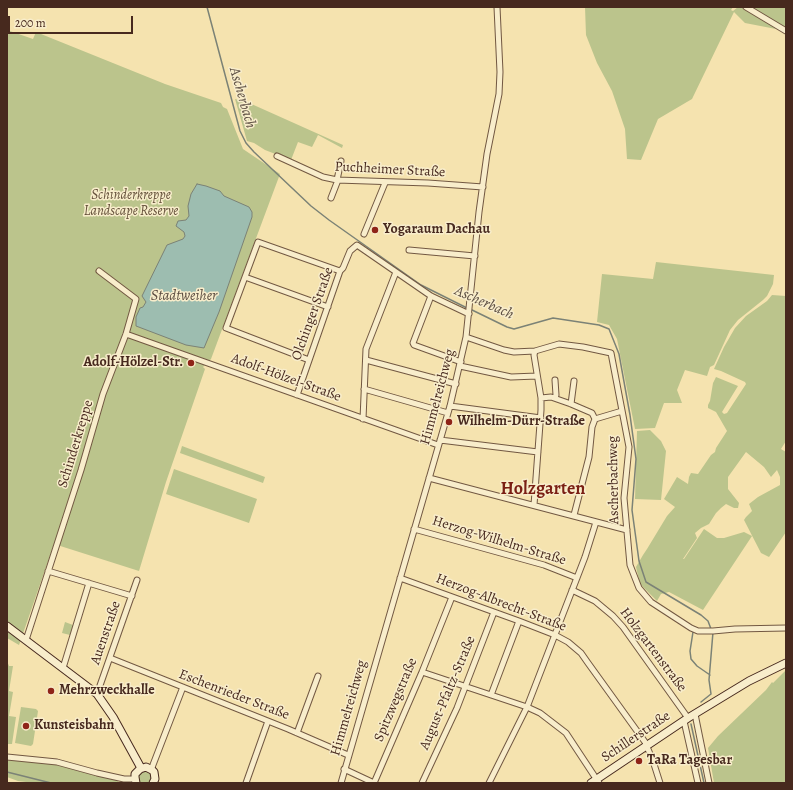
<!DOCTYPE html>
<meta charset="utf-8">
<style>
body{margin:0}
#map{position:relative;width:793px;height:790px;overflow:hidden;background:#f5e3af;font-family:Alegreya,serif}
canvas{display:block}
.frame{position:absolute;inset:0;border:8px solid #47291e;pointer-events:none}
.scale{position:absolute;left:8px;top:16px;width:125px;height:18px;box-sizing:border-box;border:2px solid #47291e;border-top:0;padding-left:5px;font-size:12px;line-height:14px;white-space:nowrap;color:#47291e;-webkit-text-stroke:3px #f8edcb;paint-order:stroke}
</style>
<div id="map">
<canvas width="793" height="790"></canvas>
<div class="frame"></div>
<div class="scale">200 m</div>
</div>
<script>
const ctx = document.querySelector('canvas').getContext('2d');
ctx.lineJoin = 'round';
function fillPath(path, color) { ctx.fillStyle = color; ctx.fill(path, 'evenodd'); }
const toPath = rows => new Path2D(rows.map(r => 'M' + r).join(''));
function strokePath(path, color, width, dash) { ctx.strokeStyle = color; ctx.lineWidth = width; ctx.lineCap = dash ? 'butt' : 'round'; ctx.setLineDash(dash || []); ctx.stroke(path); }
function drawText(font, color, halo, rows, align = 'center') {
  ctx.font = font + ' Alegreya,serif'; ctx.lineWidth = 3; ctx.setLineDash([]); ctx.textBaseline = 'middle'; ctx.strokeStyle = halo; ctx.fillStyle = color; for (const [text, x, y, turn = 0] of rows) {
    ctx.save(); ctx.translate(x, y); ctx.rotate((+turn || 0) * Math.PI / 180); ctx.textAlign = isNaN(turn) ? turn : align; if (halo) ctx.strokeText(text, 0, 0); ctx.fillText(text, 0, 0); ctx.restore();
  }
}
fillPath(toPath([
 [585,7,733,7,731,10,733,11,738,7,745,7,776,29,745,23,734,12,692,99,658,119,641,160,627,159,625,129,612,91,597,63,586,35],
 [749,7,786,7,786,29],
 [7,30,33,39,36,32,165,84,221,103,223,107,227,109,243,149,280,174,211,359,203,367,205,369,166,482,139,571,54,544,19,645,7,638],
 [235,99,247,102,343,145,342,148,318,135,312,147,298,142,291,160,265,150,254,143,247,141],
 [656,262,774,275,773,284,767,296,763,300,738,320,730,330,714,365,710,367,707,376,685,370,677,390,682,403,664,403,655,428,635,429,617,339,609,325,597,322,602,274,653,279],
 [772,295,786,296,786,441,781,449,786,452,786,532,769,557,761,553,744,520,746,517,752,511,749,504,758,497,780,485,780,477,777,470,771,477,764,467,746,452,728,477,728,489,739,503,738,508,734,508,726,504,721,508,716,513,709,524,701,528,695,533,697,538,683,559,684,559,704,529,717,538,724,538,744,532,752,536,703,610,669,592,661,594,657,601,640,584,636,567,643,555,647,549,667,516,675,507,664,499,677,477,688,484,689,477,691,473,698,474,711,455,715,452,716,448,727,431,716,412,708,408,708,405,710,401,713,383,716,377,738,386,722,412,724,414,727,413,746,384,745,382,721,371,714,369,724,347,735,328,746,316,767,301],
 [650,430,661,441,666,451,661,500,635,499,637,431],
 [182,446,265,477,263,483,180,453],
 [174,469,257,499,249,523,166,494],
 [65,622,73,625,70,635,62,633],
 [7,661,9,666,13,666,9,691,13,692,9,716,16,717,12,744,7,744],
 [786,670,786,783,714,783,708,748,718,736,766,690,772,682,773,683],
 [21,707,36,709,38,711,33,744,31,746,15,743],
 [7,760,49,763,115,779,120,783,34,783,18,781,7,777],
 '138 777a7 7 0 1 1 14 0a7 7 0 1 1-14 0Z'
]), '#bbc48c');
const water = toPath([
 [197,184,206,186,220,191,224,196,249,207,252,212,252,217,219,312,204,348,186,345,136,326,136,317,140,308,143,307,146,302,142,296,167,245,183,239,185,236,184,232,176,226,178,221,186,220,189,216,188,206,191,194,197,184]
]);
fillPath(water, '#9dbdb0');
strokePath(water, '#7b8276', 1);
strokePath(toPath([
 [207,7,240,131,246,143,254,152,311,206,329,220,421,285,467,308],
 [470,309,507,327,514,329,553,318,599,325,609,329,619,354,630,415,636,459,632,510,639,561,646,582,701,615,708,621,711,629],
 [693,632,690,651,691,659,697,666,710,675],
 [701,702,711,694,709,680,713,632],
 [691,724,704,783],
 [7,772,51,783]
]), '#7b8276', 1.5);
const street = toPath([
 [746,7,786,31],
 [277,156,323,177,337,180,428,183,483,187],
 [337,180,341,161],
 [331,198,338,180],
 [364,234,385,183],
 [409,250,475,256],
 [245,277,328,307],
 [431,296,413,343,414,345,461,362],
 [126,334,438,445],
 [466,337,504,350,514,352,535,351,559,344,583,347,611,353,629,447,624,498,630,565,639,588,651,602,691,628,698,631,713,631,735,629,786,628],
 [309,360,226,328,258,242,340,271],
 [366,360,456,384],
 [460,366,511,377,537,376],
 [555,380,556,395,555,398],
 [364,389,448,413],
 [297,395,340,271,343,268,350,251,357,245,431,296,469,314],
 [541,398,551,397,571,404,592,413,595,419],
 [571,404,574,381],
 [450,406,541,418],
 [363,419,366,349,396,272],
 [440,440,538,452],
 [429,478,627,530],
 [534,505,541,410,541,398,534,355,535,351],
 [574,515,589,457,592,427,595,419,622,411],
 [414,529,544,565,577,578],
 [48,571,132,596],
 [400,578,519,621,555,635,568,642,581,653,588,663,645,742,653,761,660,783],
 [572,590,595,601,613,616,623,627,688,718],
 [26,640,81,470,103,394,126,334,136,299,99,271],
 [110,658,288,729,348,755],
 [63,668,89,583],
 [422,672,527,707,540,713,566,733,599,783],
 [97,694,137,580],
 [491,695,519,621],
 [695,714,709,783],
 [684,721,698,783],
 [297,733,318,676],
 [7,757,57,762,97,773,124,779,135,779],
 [344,769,374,783,422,672,452,597],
 [151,770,183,687],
 [246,783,268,721],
 [341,783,450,406,466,337,479,212,487,154,499,94,500,72,497,7],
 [422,783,457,708,494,612],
 [489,783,527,707,585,557,596,522]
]);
const secondary = toPath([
 [7,626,97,694,113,717,141,768],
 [136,783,135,777,135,774,140,769,146,767,152,770,154,772,155,779,153,783],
 [591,783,688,718,749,681,786,663]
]);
strokePath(street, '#725842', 7);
strokePath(secondary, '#47291e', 9);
strokePath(street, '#f8edcb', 5);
strokePath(secondary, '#f8edcb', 7);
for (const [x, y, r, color] of [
 [375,230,4,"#8f2418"],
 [191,363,4,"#8f2418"],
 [449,422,4,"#8f2418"],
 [51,691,4,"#8f2418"],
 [26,726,4,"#8f2418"],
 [639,761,4,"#8f2418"]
]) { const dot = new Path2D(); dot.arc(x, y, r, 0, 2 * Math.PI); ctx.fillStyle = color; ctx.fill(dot); strokePath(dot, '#f8edcb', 1.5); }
drawText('14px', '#47291e', '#f8edcb', [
 ["Puchheimer Straße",390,170,3],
 ["Olchinger Straße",313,314,-70],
 ["Adolf-Hölzel-Straße",286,378,20],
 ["Himmelreichweg",438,397,-75],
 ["Schinderkreppe",76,444,-73],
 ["Ascherbachweg",614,480,-91],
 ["Herzog-Wilhelm-Straße",499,541,17],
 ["Herzog-Albrecht-Straße",501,603,21],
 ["Auenstraße",106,633,-71],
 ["Holzgartenstraße",653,650,53],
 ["August-Pfaltz-Straße",448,693,-67],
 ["Eschenrieder Straße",234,695,21],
 ["Spitzwegstraße",396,700,-67],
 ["Himmelreichweg",349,708,-74],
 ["Schillerstraße",636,737,-34]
]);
drawText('italic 14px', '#64503a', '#f8edcb', [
 ["Schinderkreppe",131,196],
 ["Landscape Reserve",131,212]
]);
drawText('bold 14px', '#47291e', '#f8edcb', [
 ["Yogaraum Dachau",383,230],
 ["Adolf-Hölzel-Str.",183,363,"right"],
 ["Wilhelm-Dürr-Straße",457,422],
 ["Mehrzweckhalle",59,691],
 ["Kunsteisbahn",34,726],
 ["TaRa Tagesbar",647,761]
], 'left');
drawText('italic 15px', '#5c4e42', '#f8edcb', [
 ["Ascherbach",242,98,74],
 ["Stadtweiher",184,296],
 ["Ascherbach",484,303,24]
]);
drawText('bold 18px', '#7a1f14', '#f8edcb', [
 ["Holzgarten",543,490]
]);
</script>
